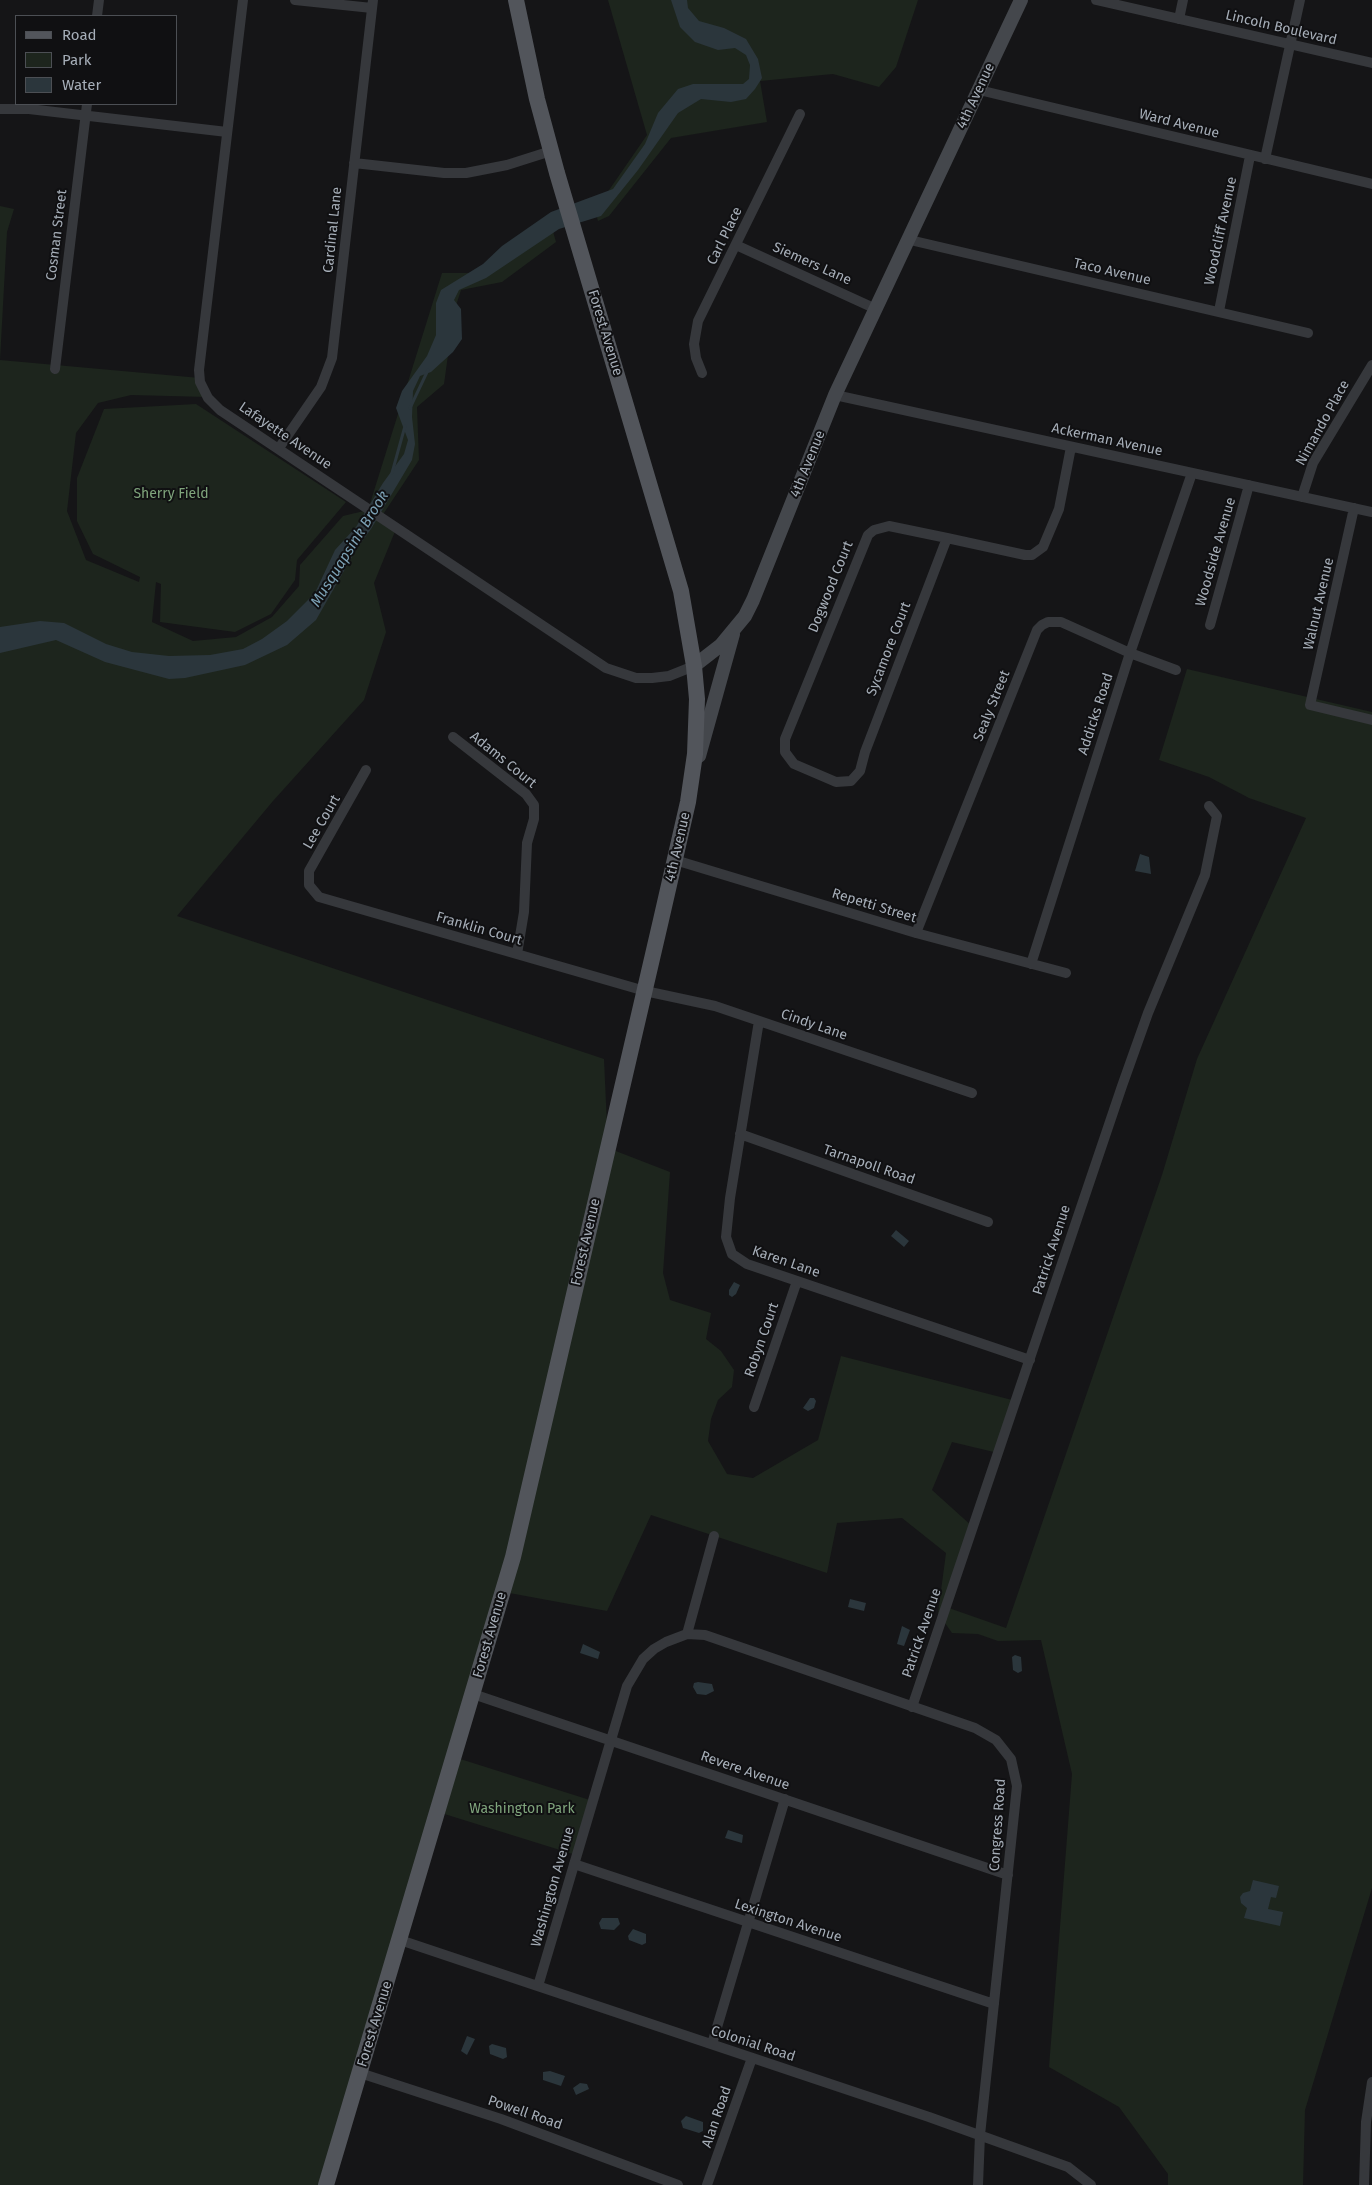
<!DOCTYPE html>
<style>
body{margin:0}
#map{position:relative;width:1372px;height:2185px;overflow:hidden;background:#151517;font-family:"Fira Sans",sans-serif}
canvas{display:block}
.legend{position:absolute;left:15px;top:15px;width:162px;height:90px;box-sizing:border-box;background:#101012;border:1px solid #4c4f54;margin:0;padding:6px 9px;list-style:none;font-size:15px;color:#a6aeb8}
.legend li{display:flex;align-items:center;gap:10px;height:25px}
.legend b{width:25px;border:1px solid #4c4f54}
</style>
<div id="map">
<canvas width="1372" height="2185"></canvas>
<ul class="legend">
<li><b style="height:6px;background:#52555b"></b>Road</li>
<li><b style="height:14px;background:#1d251d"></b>Park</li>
<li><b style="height:14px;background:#2b363c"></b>Water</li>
</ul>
</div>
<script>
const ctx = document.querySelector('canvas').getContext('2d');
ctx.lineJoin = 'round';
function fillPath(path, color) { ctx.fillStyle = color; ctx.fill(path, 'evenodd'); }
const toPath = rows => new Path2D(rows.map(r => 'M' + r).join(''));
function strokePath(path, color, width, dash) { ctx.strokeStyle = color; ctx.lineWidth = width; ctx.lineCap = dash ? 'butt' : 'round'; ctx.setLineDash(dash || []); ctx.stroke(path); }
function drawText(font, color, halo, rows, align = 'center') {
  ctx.font = font + ' "Fira Sans",sans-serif'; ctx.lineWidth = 4; ctx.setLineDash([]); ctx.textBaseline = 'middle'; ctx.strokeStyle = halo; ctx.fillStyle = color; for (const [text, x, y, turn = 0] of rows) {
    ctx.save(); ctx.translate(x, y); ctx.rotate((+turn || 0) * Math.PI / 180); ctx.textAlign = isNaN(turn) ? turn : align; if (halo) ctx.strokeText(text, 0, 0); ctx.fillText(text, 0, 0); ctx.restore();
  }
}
fillPath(toPath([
 [608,0,918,0,896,67,879,87,833,74,760,81,767,122,671,138,609,216,598,221,594,207,598,206,647,135],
 [0,206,14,209,7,232,0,360],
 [552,228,556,242,502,282,461,290,454,312,444,384,417,407,419,460,382,516,396,529,374,583,386,632,364,700,273,801,177,916,604,1059,608,1148,670,1172,663,1273,670,1300,711,1313,706,1339,721,1351,734,1370,732,1387,718,1400,711,1419,708,1441,727,1474,753,1478,818,1440,841,1356,1016,1401,998,1453,952,1442,932,1490,973,1527,946,1607,1006,1628,1162,1175,1197,1059,1306,818,1249,798,1209,777,1159,760,1187,669,1372,712,1372,1888,1305,2110,1303,2185,1168,2185,1168,2174,1119,2107,1049,2067,1072,1774,1041,1640,998,1641,978,1634,952,1633,938,1613,946,1553,902,1518,837,1523,827,1573,651,1515,607,1611,504,1592,454,1757,593,1801,576,1855,438,1812,326,2185,0,2185,0,360,200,378,208,397,131,395,98,403,76,433,67,511,86,560,139,582,140,577,93,554,77,521,77,478,104,409,196,404,346,502,297,560,295,580,271,614,235,632,160,622,161,584,156,582,152,622,193,641,236,637,272,617,299,586,300,565,343,516,368,510,442,273,475,273]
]), '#1d251d');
fillPath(toPath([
 [671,0,687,0,688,8,699,21,724,28,746,39,758,59,762,78,755,89,746,99,731,102,701,99,678,113,638,170,601,216,559,229,486,278,459,290,454,300,461,309,462,339,453,352,431,372,420,376,413,391,412,417,415,444,412,460,371,529,357,548,316,620,287,645,245,665,185,678,169,679,105,662,56,640,0,653,0,627,40,621,64,623,106,644,132,652,169,656,210,655,243,649,262,639,287,621,315,593,335,550,356,527,383,483,404,454,408,440,396,408,402,391,427,356,436,335,436,303,441,290,483,264,502,246,551,212,613,189,645,144,658,113,678,89,693,84,743,84,749,79,750,65,746,55,735,48,718,50,695,42,680,27],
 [1140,854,1149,857,1151,874,1135,871],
 [896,1230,909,1241,904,1247,891,1236],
 [734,1282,740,1285,736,1294,732,1297,729,1295,729,1290],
 [810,1398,814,1398,816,1401,814,1408,808,1411,803,1408],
 [850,1599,866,1603,864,1611,848,1607],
 [902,1626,910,1630,904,1646,897,1644],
 [583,1644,600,1652,598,1659,580,1653],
 [1015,1655,1021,1657,1022,1671,1018,1673,1013,1670,1012,1657],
 [698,1682,712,1684,714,1691,706,1695,697,1694,693,1687,694,1683],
 [728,1830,743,1835,742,1843,725,1838],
 [1253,1880,1279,1886,1276,1898,1271,1897,1268,1909,1283,1912,1280,1926,1244,1918,1247,1908,1241,1903,1240,1897,1243,1893,1250,1891],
 [602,1918,618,1918,620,1924,614,1930,601,1929,599,1923],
 [633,1929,646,1934,646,1943,642,1945,629,1940,628,1936],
 [467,2036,475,2039,467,2055,461,2051],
 [492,2044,506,2048,507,2057,503,2059,490,2054,489,2046],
 [550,2071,565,2076,561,2086,543,2080,543,2072],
 [580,2083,587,2084,589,2089,576,2095,573,2088],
 [686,2116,703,2122,703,2131,699,2133,683,2128,681,2121]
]), '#2b363c');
strokePath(toPath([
 [410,408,428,370],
 [392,473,405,426]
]), '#2b363c', 3);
strokePath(toPath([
 [243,0,199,370,200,382,208,398,220,410,606,668,636,678,652,678,669,676,694,666],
 [295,0,372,8],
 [1096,0,1372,63],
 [97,16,99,0],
 [1179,19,1183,0],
 [979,90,1372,184],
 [0,109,29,109,227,132],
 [1265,159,1300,0],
 [354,163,444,173,466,173,507,165,551,151],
 [910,240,1308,333],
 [736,245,876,309],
 [1219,311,1250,156],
 [55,369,87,104],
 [702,373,696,358,694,344,698,321,800,114],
 [835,395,1372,512],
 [279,448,321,387,332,358,373,0],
 [1302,497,1313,463,1372,365],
 [1354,508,1310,705,1372,720],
 [947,538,865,752,860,771,851,781,836,782,794,764,785,752,785,739,868,535,874,530,889,526,947,538,1025,555,1032,555,1043,547,1059,509,1071,447],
 [1210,625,1249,485],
 [453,737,526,794,534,805,534,819,527,843,524,912,517,954],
 [366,770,309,871,309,885,319,897,645,991,715,1006,972,1093],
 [675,860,916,933,1066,973],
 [916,933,1037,630,1042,625,1048,622,1061,622,1130,653,1176,670],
 [1031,964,1130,653,1192,473],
 [759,1021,730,1198,726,1237,732,1254,747,1264,1030,1360],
 [740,1134,988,1222],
 [754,1407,797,1281],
 [687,1634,705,1635,975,1728,996,1740,1011,1759,1017,1786,980,2135,978,2185],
 [473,1694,1008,1875],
 [912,1707,1122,1086,1148,1013,1205,875,1217,816,1209,806],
 [574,1864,994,2004],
 [400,1940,929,2117,1068,2167,1091,2185],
 [538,1986,627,1686,643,1659,654,1649,666,1642,687,1634,714,1536],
 [712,2044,785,1799],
 [360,2073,501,2119,678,2185],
 [707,2185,752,2058],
 [1364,2185,1366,2122,1372,2082]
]), '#36383c', 10);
strokePath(toPath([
 [694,666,721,645,745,616,753,600,835,395,1021,0],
 [699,756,733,634]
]), '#44474c', 14);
strokePath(toPath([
 [326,2185,513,1557,661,920,688,802,695,754,697,699,694,666,681,591,557,173,537,99,516,0]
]), '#52555b', 16);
drawText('14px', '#a6aeb8', '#101012', [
 ["Lincoln Boulevard",1281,28,13],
 ["4th Avenue",976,96,-65],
 ["Ward Avenue",1179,124,14],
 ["Cardinal Lane",333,230,-84],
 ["Woodcliff Avenue",1221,231,-78],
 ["Cosman Street",57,235,-83],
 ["Carl Place",725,236,-64],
 ["Siemers Lane",812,264,24],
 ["Taco Avenue",1112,272,13],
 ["Forest Avenue",605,333,73],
 ["Nimando Place",1323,423,-61],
 ["Lafayette Avenue",285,436,34],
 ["Ackerman Avenue",1107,440,12],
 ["4th Avenue",808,464,-68],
 ["Woodside Avenue",1216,552,-74],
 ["Dogwood Court",831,587,-68],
 ["Walnut Avenue",1319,604,-77],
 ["Sycamore Court",889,649,-69],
 ["Sealy Street",992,706,-68],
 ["Addicks Road",1096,714,-72],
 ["Adams Court",503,760,39],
 ["Lee Court",322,822,-60],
 ["4th Avenue",678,847,-77],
 ["Repetti Street",874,906,17],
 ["Franklin Court",479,929,16],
 ["Cindy Lane",814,1025,19],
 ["Tarnapoll Road",869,1165,19],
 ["Forest Avenue",586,1242,-77],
 ["Patrick Avenue",1052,1250,-72],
 ["Karen Lane",786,1262,19],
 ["Robyn Court",762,1340,-71],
 ["Patrick Avenue",922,1633,-71],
 ["Forest Avenue",490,1635,-74],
 ["Revere Avenue",745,1771,19],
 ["Congress Road",998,1825,-86],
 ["Washington Avenue",553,1887,-74],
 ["Lexington Avenue",788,1921,18],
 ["Forest Avenue",375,2024,-73],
 ["Colonial Road",753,2044,18],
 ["Powell Road",525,2113,19],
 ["Alan Road",717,2117,-71]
]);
drawText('14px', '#7fa47c', '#101012', [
 ["Sherry Field",171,494],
 ["Washington Park",522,1809]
]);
drawText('italic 15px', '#7ca1b5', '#101012', [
 ["Musquapsink Brook",350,549,-58]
]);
</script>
